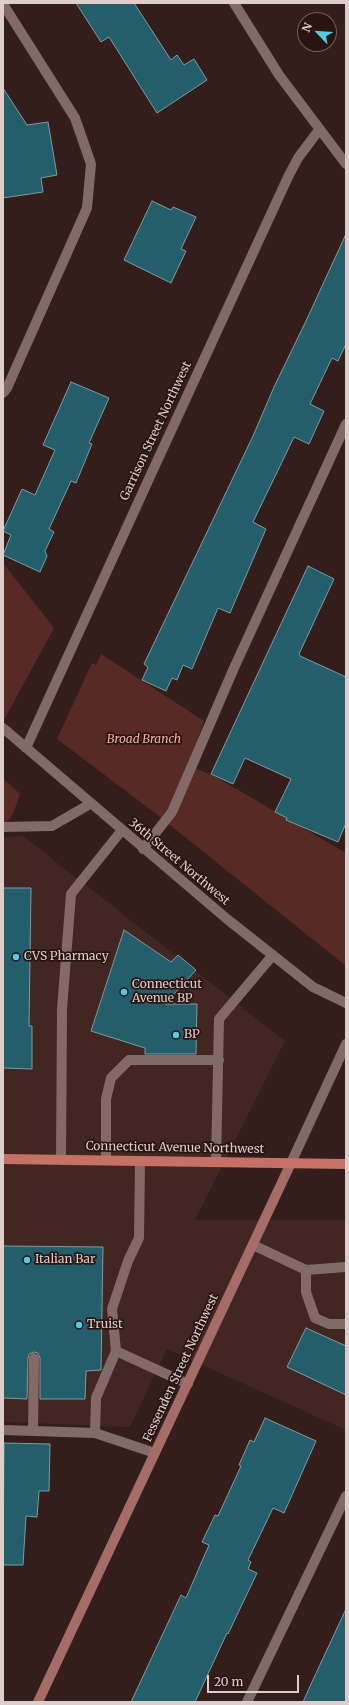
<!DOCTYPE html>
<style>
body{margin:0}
#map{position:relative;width:349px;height:1705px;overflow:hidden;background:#331e1b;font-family:Merriweather,serif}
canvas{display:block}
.frame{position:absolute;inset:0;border:4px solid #ddcecb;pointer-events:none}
.north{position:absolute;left:297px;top:12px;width:40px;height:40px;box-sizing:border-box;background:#291412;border:1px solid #715e5c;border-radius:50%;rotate:295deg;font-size:11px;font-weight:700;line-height:16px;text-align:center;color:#ddcecb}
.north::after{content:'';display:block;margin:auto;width:14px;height:18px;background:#57c9e2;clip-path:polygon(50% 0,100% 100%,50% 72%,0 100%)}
.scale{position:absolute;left:207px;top:1675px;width:92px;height:18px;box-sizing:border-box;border:2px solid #ddcecb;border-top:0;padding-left:5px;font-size:12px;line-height:14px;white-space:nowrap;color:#ddcecb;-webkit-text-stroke:3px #291412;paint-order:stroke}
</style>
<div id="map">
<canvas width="349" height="1705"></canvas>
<div class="frame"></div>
<div class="north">N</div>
<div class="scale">20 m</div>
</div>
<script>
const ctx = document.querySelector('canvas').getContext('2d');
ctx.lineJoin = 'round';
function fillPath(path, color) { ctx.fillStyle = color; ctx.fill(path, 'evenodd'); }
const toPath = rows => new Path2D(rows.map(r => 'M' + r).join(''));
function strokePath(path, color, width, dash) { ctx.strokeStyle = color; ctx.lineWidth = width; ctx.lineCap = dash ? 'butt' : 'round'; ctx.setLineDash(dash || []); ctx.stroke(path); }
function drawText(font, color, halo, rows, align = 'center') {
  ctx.font = font + ' Merriweather,serif'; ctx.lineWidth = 3.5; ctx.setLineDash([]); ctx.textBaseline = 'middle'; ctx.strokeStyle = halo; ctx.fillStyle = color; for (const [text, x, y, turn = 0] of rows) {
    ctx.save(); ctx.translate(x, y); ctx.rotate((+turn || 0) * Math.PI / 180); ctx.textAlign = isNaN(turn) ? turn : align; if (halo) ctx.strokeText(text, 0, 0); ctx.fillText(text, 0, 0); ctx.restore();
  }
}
fillPath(toPath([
 [23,836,285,1041,195,1220,346,1220,346,1430,167,1349,130,1427,3,1422,3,837]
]), '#422622');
fillPath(toPath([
 [3,563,54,628,4,720,3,719],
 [101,654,204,721,189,765,216,777,346,853,346,966,155,813,57,739,92,663,96,665],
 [3,778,20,794,13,814,8,821,3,822]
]), '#572a24');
const building = toPath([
 [76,3,134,3,171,60,177,55,184,65,194,59,207,80,157,113,109,37,101,42,76,3],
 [3,88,27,125,48,122,57,175,41,178,43,192,3,198,3,88],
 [152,201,171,210,173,207,196,217,181,249,186,251,171,283,124,260,152,201],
 [346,234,346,344,338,361,332,358,310,404,324,411,309,444,294,437,253,522,266,529,230,613,218,608,192,669,183,665,177,680,172,678,166,691,142,680,148,667,144,664,253,436,274,387,306,321,346,234],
 [71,382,109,398,89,443,92,444,76,483,71,481,49,529,54,532,45,551,47,556,40,572,3,555,11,535,3,531,22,489,35,495,55,450,43,445,71,382],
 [308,566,334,579,299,654,300,656,346,677,346,823,338,842,286,820,287,818,275,812,291,779,245,758,233,784,211,774,308,566],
 [3,888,31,888,29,1026,32,1026,32,1069,3,1068,3,888],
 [124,930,171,962,178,955,196,970,165,1004,197,1004,196,1054,145,1054,145,1048,91,1031,124,930],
 [3,1246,103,1247,101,1370,86,1371,85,1399,40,1399,40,1358,38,1353,34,1352,29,1354,28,1358,27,1399,3,1398,3,1246],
 [306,1328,346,1346,346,1395,287,1367,306,1328],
 [265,1418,316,1441,284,1513,273,1508,248,1560,251,1562,248,1569,257,1573,228,1634,227,1633,195,1702,131,1702,181,1595,186,1598,209,1545,202,1542,215,1515,218,1516,241,1466,239,1465,250,1440,254,1442,265,1418],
 [4,1443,50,1444,49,1491,39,1491,37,1517,26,1516,23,1565,3,1565,4,1443],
 [346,1609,346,1702,303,1702,311,1684,346,1609]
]);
fillPath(building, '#245e6a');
strokePath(building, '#7f9ca3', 1);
strokePath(toPath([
 [3,4,75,118,91,164,87,208,7,388,3,393],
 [3,827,52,826,90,804],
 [143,849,172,812,234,668,346,424],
 [61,1160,62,1009,71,894,122,830],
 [106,1160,106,1099,111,1078,129,1060,219,1060],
 [140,1161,139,1238,128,1261,112,1309,116,1351,188,1384],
 [216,1162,219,1019,273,955],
 [253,1245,306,1270,306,1292,315,1318,329,1324,346,1324],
 [306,1270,346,1267],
 [3,1430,95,1433,155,1453],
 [33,1431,34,1358],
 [95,1433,96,1398,116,1351],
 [247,1702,346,1496]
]), '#846a66', 10);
strokePath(toPath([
 [234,3,279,75,346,164],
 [3,728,227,919,313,987,346,1003],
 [26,748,153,470,288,177,298,158,319,130],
 [291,1163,346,1044]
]), '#846a66', 10);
strokePath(toPath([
 [38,1702,291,1163]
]), '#a56d66', 10);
strokePath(toPath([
 [3,1159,346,1164]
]), '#c67166', 10);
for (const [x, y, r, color] of [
 [16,957,4,"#57c9e2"],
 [124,992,4,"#57c9e2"],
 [176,1035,4,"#57c9e2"],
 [27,1260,4,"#57c9e2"],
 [79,1325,4,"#57c9e2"]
]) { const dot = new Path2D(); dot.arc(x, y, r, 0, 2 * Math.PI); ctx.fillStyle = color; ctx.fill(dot); strokePath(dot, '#291412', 1.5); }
drawText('12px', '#ddcecb', '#291412', [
 ["Garrison Street Northwest",156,431,-65],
 ["36th Street Northwest",179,862,40],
 ["Connecticut Avenue Northwest",175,1148,1],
 ["Fessenden Street Northwest",181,1368,-65]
]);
drawText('italic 12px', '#f6b3a8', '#291412', [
 ["Broad Branch",144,740]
]);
drawText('12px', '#ddcecb', '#291412', [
 ["CVS Pharmacy",24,957],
 ["Connecticut",132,985],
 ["Avenue BP",132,999],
 ["BP",184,1035],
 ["Italian Bar",35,1260],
 ["Truist",87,1325]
], 'left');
</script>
